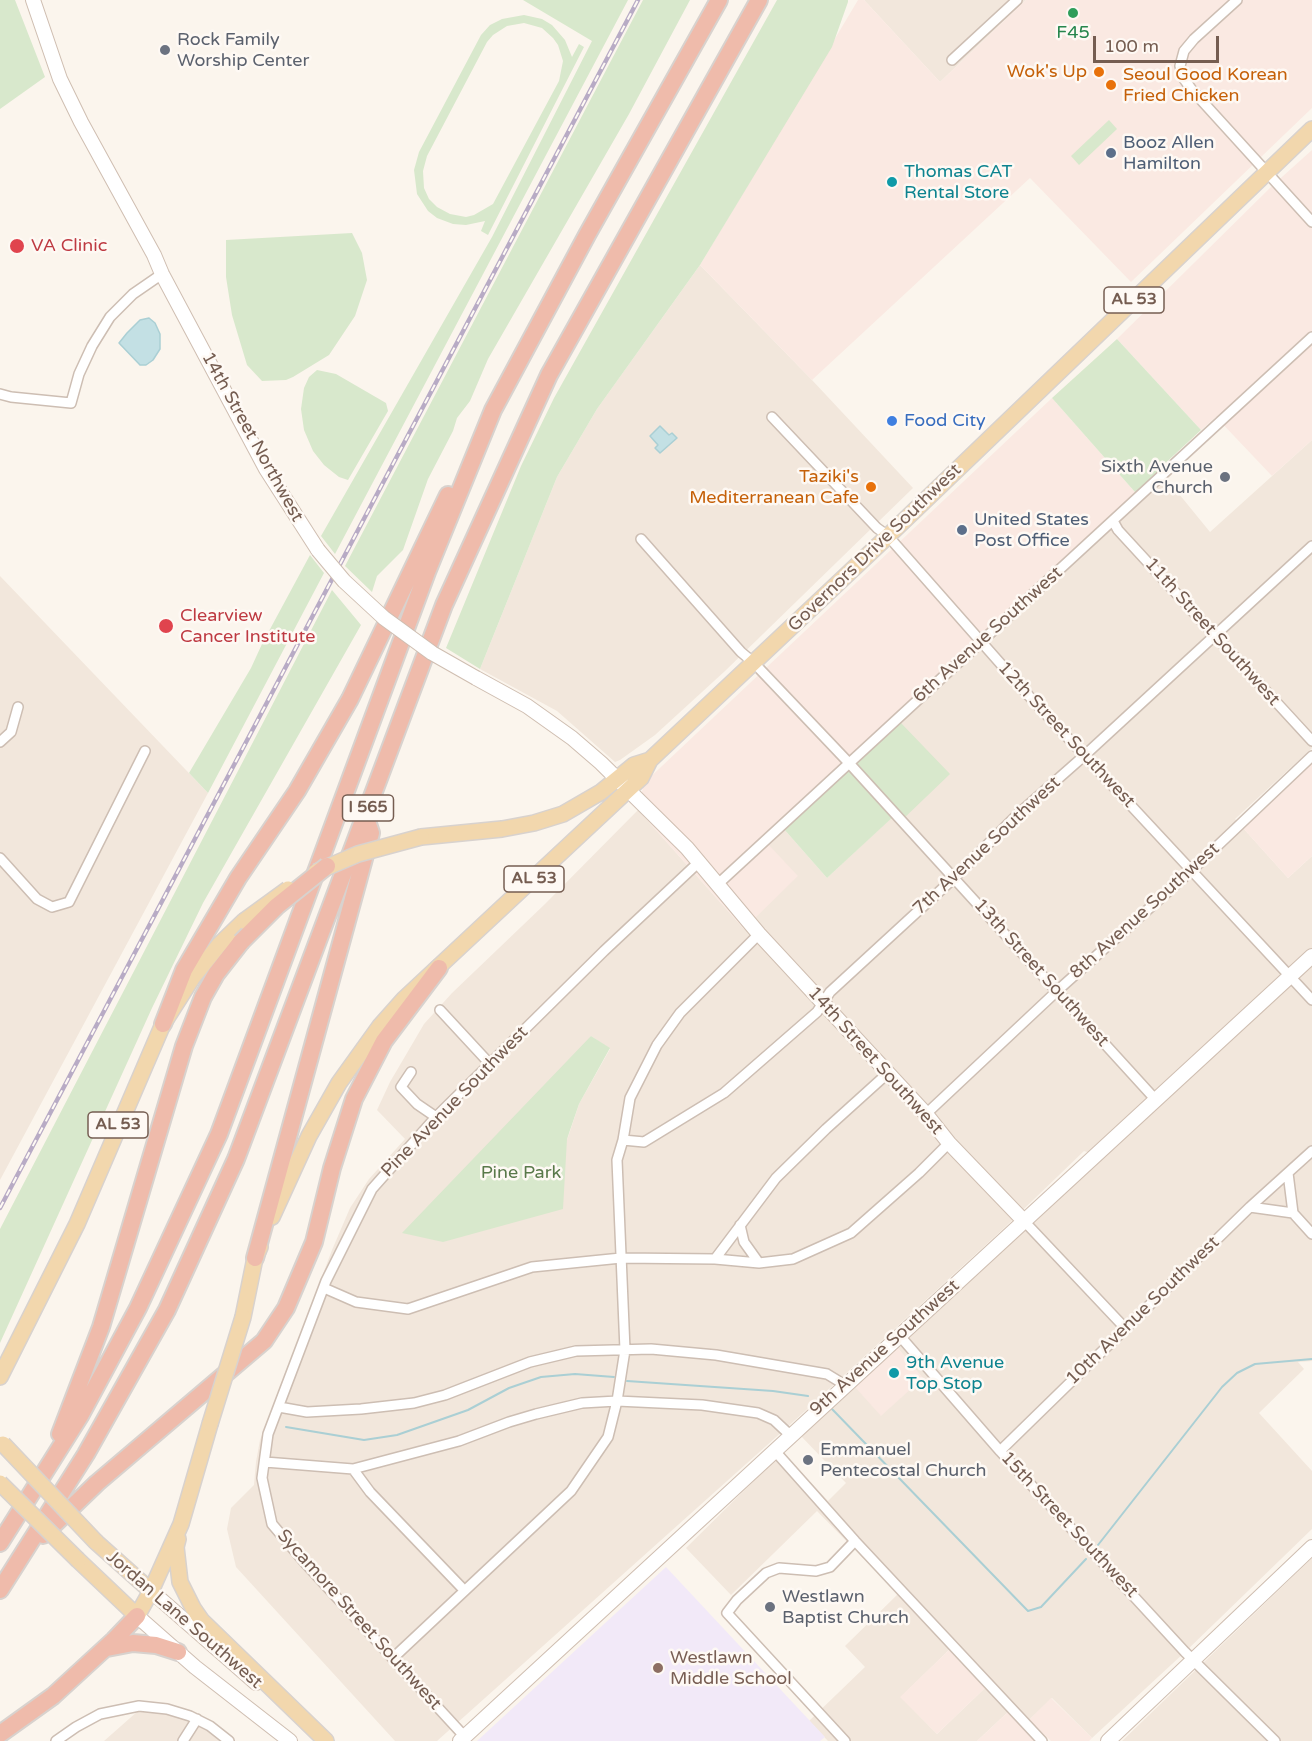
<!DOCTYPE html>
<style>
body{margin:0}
#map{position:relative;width:1312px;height:1741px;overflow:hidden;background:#fbf5ed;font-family:"Varela Round",sans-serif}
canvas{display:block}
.scale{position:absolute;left:1093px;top:36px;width:126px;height:27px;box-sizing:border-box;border:3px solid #755d51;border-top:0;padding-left:8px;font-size:18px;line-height:21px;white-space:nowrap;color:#755d51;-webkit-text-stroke:4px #fef9f4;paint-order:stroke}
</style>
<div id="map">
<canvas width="1312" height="1741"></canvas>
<div class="scale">100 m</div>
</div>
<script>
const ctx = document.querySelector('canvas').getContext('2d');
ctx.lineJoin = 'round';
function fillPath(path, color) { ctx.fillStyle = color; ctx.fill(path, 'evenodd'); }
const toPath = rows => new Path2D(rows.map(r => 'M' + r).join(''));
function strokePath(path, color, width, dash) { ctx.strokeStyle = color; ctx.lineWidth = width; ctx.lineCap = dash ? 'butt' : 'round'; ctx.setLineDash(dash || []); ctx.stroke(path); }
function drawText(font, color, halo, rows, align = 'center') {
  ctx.font = font + ' "Varela Round",sans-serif'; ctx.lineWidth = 5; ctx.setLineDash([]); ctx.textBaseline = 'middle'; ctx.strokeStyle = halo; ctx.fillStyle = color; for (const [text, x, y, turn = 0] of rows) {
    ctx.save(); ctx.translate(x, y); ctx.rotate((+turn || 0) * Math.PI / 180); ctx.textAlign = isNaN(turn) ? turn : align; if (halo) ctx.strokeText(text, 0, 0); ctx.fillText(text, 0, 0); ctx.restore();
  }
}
fillPath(toPath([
 [864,0,1026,0,940,82],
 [700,265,812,380,913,488,725,671,655,735,620,760,615,762,557,711,480,669,557,477,597,409],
 [1312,440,1312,748,1235,819,1288,878,1312,856,1312,1361,1298,1362,1304,1369,1259,1413,1312,1471,1312,1529,1185,1652,1092,1738,1052,1698,1029,1720,954,1645,901,1697,937,1734,985,1688,1009,1711,977,1741,828,1741,809,1721,865,1667,845,1646,898,1594,817,1511,731,1595,686,1548,783,1452,828,1501,846,1483,800,1435,854,1386,923,1379,896,1346,1102,1157,1084,1151,1003,1229,804,1412,437,1741,395,1741,236,1567,227,1529,231,1508,254,1485,256,1462,260,1440,332,1250,350,1208,369,1179,405,1139,377,1110,390,1082,424,1024,452,993,545,904,638,810,744,929,767,844,783,828,827,878,895,814,900,722,1166,478,1210,532],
 [591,1036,610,1049,579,1104,567,1140],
 [0,576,208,793,0,1180],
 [1312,1558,1312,1741,1122,1741],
 [138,1711,157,1712,180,1717,210,1732,221,1741,104,1741]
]), '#f2e7dc');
fillPath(toPath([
 [858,0,864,0,940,82,1026,0,1312,0,1312,108,1131,282,1030,178,812,380,700,265],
 [1312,150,1312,440,1272,476,1216,417,1201,430,1117,339,1273,185],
 [1052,398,1142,500,768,844,798,876,744,929,638,810,644,783],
 [1312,761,1312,856,1288,878,1242,827],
 [896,1346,923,1378,881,1416,854,1386],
 [949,1650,985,1688,937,1734,900,1697],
 [1051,1698,1092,1738,1089,1741,1051,1741,1029,1720],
 [1009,1711,1034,1741,977,1741]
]), '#fae9e2');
fillPath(toPath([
 [666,1567,825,1737,820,1741,477,1741]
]), '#f2e9f8');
fillPath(toPath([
 [0,0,15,0,45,77,0,109],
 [523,0,628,0,335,554,321,536,492,237,592,41],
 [643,0,690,0,629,114,488,359,470,401,457,418,453,431,428,479,403,550,377,576,372,592,345,566],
 [777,0,848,0,848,2,832,47,700,265,597,409,557,477,480,669,446,648,521,466,554,398],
 [524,15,542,19,552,25,565,40,572,57,579,44,584,47,488,235,481,231,485,221,466,225,453,224,437,218,428,211,417,194,414,170,419,152,481,35,490,25,502,19],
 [524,23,542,28,553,38,558,45,563,61,559,81,493,204,474,215,466,217,450,214,437,207,429,199,424,188,423,171,427,156,487,42,493,35,507,26],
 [1109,120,1117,129,1079,165,1071,156],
 [352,233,362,253,367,280,355,316,329,355,293,377,286,380,262,381,247,365,232,315,226,277,226,240],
 [1117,339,1201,430,1158,470,1166,478,1142,500,1052,398],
 [317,370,336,374,386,403,388,411,348,480,339,477,324,465,313,451,304,430,301,409,304,388,309,377],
 [310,555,324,573,208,793,189,773,251,668,262,644],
 [332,590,361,625,203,903,152,1008,0,1343,0,1229],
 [900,722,950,774,901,821,895,815,827,878,783,828],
 [591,1036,610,1048,579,1104,567,1139,563,1209,443,1242,402,1233]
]), '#d8e8cc');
const water = toPath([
 [149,318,155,323,160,334,160,349,153,360,146,365,140,365,119,343,127,333,140,320,149,318],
 [660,426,669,435,672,433,677,438,660,453,655,448,658,445,650,436,660,426]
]);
fillPath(water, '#c3e0e4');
strokePath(water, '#aacfd4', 1.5);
strokePath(toPath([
 [627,1381,773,1391,808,1396],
 [831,1408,1028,1611,1041,1607,1086,1559],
 [286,1427,364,1440,397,1435,468,1410,509,1388,541,1377,575,1374,614,1377],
 [1098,1545,1222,1387,1237,1373,1255,1364,1312,1359]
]), '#aacfd4', 2);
const street = toPath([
 [1237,0,1194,39,1184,51,1180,66,1184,79,1192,90,1312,222],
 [952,60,1017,0],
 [0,394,11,397,71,403,79,374,92,346,110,317,133,294,162,274],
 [772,417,877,528,888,536,1029,696,1312,1000],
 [1113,521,1118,530,1312,741],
 [641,539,741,652,754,663,849,763,1155,1099],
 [0,742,11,732,18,707],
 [0,858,37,899,52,907,69,902,145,751],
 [718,884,1312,337],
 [440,1010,490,1064],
 [411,1072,401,1087,417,1104,436,1117],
 [926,1114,1057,991,1192,870,1312,756],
 [623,1140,644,1142,724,1093,817,1012,830,992,954,878,1017,815,1085,755,1312,546],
 [1288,1173,1293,1213,1312,1234],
 [1250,1207,1293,1213],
 [1024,1221,1125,1328],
 [740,1225,744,1242,759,1263],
 [715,1259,776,1178,826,1129,888,1073],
 [324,1288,356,1302,408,1309,532,1267,621,1258,715,1259,759,1263,793,1259,851,1233,919,1173,949,1143],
 [899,1335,1000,1451,1185,1652,1275,1741],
 [279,1407,307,1412,361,1409,414,1403,445,1395,530,1362,576,1351,651,1349,716,1355,827,1374,845,1385],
 [774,1450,855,1541,1042,1741],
 [1000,1451,1250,1207,1312,1151],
 [265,1462,353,1469,459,1441,509,1422,536,1414,582,1403,617,1401,702,1405,758,1413,774,1420,790,1435],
 [353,1469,370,1492,464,1590],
 [393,1658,571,1491,608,1437,617,1401,625,1350,617,1160,623,1140,630,1098,657,1045,680,1013,759,934],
 [465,1737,306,1564,272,1524,262,1478,268,1434,326,1281,372,1189,436,1117,604,951,699,862],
 [56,1741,76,1727,100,1714,139,1706,167,1709,190,1716,210,1726,229,1741],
 [183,1741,197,1719],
 [845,1741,727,1613,737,1600,766,1573,779,1568,816,1571,830,1567,855,1541]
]);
const secondary = toPath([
 [33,0,60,79,81,122,154,255,162,274,266,469,318,550],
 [476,678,527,706,572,738,601,763,687,848,759,934,926,1114,949,1143,1024,1221],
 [151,1591,256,1683],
 [137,1616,195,1667,290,1741],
 [460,1741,1312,956],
 [1108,1741,1312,1547]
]);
const primary = toPath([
 [421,837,502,829,534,823,563,814,601,792,634,765,650,760],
 [272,1217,309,1136,339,1083,380,1026,404,999,628,790,641,778,650,760,888,536,1312,129],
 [243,1317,255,1258,260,1247],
 [0,1377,77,1224,163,1024,193,977,219,945,244,921],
 [178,1539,176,1547,180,1582,193,1608,202,1621,326,1741],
 [96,1542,151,1591],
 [78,1560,137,1616,151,1591,181,1524,210,1424]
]);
const highway = toPath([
 [163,1024,184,970,238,878,297,791,350,699,448,495],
 [255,1258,371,833,365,815],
 [60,1434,101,1327,184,1046,203,997,216,974,241,942],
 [43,1535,97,1483,264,1341,286,1308,314,1242,332,1168,354,1099,384,1041,439,968],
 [0,1543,80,1416,138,1308,219,1134,427,572,493,410,587,235,719,0],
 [0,1590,86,1454,167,1310,236,1159,444,605,549,375,759,0],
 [107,1648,133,1643,156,1645,178,1652],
 [0,1734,53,1696,114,1640,137,1616]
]);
strokePath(street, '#cdbeb3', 12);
strokePath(secondary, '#cfbeb1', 16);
strokePath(primary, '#d8d2ce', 18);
strokePath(highway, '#d8d2ce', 20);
strokePath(street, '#fff', 9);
strokePath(secondary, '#fff', 14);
strokePath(primary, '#f2d7ad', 15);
strokePath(highway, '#efbbab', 16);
const rail = toPath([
 [0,1208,638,0]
]);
strokePath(rail, '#b8abc5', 4.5);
strokePath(rail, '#fef9f4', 2, [7]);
const secondaryBridge = toPath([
 [318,550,344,581,384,618,432,653,476,678]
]);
const primaryBridge = toPath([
 [316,872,358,854,421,837],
 [244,921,288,889],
 [210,1424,243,1317],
 [3,1444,96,1542],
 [0,1483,78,1560]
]);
const highwayBridge = toPath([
 [241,942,277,906,327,866]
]);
strokePath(secondaryBridge, '#cfbeb1', 16, []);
strokePath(primaryBridge, '#d8d2ce', 18, []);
strokePath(highwayBridge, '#d8d2ce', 20, []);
strokePath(secondaryBridge, '#fff', 14);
strokePath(primaryBridge, '#f2d7ad', 15);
strokePath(highwayBridge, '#efbbab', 16);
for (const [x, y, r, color] of [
 [1073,13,6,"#2e9e5b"],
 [165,50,6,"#6b7280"],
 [1099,72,6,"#e8710a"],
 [1111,85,6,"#e8710a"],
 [1111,153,6,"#5c6f8a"],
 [892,182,6,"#0f9aa8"],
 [17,246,8,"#e0444e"],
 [892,421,6,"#3f7fe0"],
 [1225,477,6,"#6b7280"],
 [871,487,6,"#e8710a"],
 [962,530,6,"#5c6f8a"],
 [166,626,8,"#e0444e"],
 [894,1373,6,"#0f9aa8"],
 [808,1460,6,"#6b7280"],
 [770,1607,6,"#6b7280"],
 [658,1668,6,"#8d6e63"]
]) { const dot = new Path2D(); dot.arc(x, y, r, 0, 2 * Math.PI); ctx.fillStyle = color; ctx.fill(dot); strokePath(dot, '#fef9f4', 2); }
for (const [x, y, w] of [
 [1134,300,60],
 [368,808,51],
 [534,879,60],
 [118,1125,60]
]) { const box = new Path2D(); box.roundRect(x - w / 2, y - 13, w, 26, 4.5); ctx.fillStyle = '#fef9f4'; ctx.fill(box); strokePath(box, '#755d51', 1.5); }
drawText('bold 16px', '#755d51', null, [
 ["AL 53",1134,300],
 ["I 565",368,808],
 ["AL 53",534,879],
 ["AL 53",118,1125]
]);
drawText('18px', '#27864d', '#fef9f4', [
 ["F45",1073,33]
]);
drawText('18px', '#5b616d', '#fef9f4', [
 ["Rock Family",177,40],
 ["Worship Center",177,61],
 ["Sixth Avenue",1213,467,"right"],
 ["Church",1213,488,"right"],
 ["Emmanuel",820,1450],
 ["Pentecostal Church",820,1471],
 ["Westlawn",782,1597],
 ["Baptist Church",782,1618]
], 'left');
drawText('18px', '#c56008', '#fef9f4', [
 ["Wok's Up",1087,72],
 ["Seoul Good Korean",1123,75,"left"],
 ["Fried Chicken",1123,96,"left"],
 ["Taziki's",859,477],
 ["Mediterranean Cafe",859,498]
], 'right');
drawText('18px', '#4e5e75', '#fef9f4', [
 ["Booz Allen",1123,143],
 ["Hamilton",1123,164],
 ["United States",974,520],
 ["Post Office",974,541]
], 'left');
drawText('18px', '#0d838f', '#fef9f4', [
 ["Thomas CAT",904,172],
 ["Rental Store",904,193],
 ["9th Avenue",906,1363],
 ["Top Stop",906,1384]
], 'left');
drawText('18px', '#be3a42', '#fef9f4', [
 ["VA Clinic",31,246],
 ["Clearview",180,616],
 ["Cancer Institute",180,637]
], 'left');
drawText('18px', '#366cbe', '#fef9f4', [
 ["Food City",904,421]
], 'left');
drawText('18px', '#755d51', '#fef9f4', [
 ["14th Street Northwest",252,437,61],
 ["Governors Drive Southwest",875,548,-44],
 ["11th Street Southwest",1212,632,48],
 ["6th Avenue Southwest",988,635,-42],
 ["12th Street Southwest",1066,735,47],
 ["7th Avenue Southwest",987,846,-43],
 ["8th Avenue Southwest",1145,911,-42],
 ["13th Street Southwest",1041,973,48],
 ["14th Street Southwest",875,1061,48],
 ["Pine Avenue Southwest",455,1102,-46],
 ["10th Avenue Southwest",1143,1311,-44],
 ["9th Avenue Southwest",885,1348,-42],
 ["15th Street Southwest",1069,1525,47],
 ["Jordan Lane Southwest",184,1620,41],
 ["Sycamore Street Southwest",359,1620,48]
]);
drawText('18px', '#59794a', '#fef9f4', [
 ["Pine Park",521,1173]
]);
drawText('18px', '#785e54', '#fef9f4', [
 ["Westlawn",670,1658],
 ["Middle School",670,1679]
], 'left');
</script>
